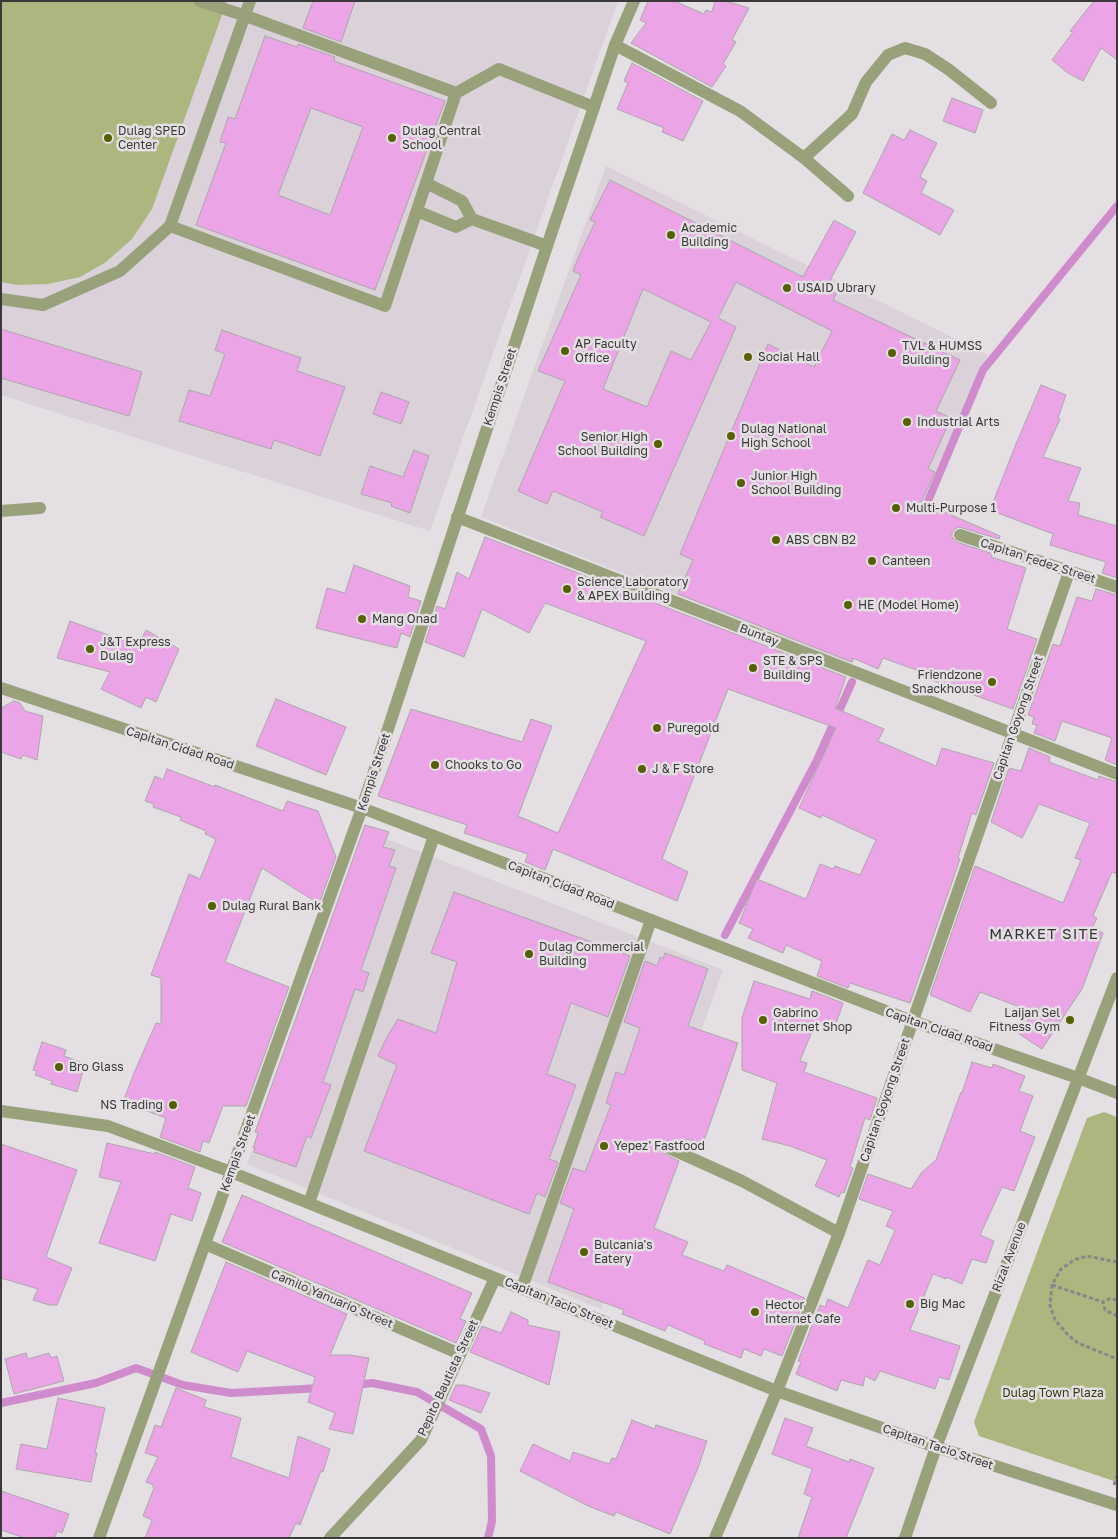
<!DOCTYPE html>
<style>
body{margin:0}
#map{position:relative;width:1118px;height:1539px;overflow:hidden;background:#e3dfe2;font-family:"Golos Text",sans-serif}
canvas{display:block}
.frame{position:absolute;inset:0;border:2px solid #3a393a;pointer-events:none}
</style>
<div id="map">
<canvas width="1118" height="1539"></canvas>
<div class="frame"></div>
</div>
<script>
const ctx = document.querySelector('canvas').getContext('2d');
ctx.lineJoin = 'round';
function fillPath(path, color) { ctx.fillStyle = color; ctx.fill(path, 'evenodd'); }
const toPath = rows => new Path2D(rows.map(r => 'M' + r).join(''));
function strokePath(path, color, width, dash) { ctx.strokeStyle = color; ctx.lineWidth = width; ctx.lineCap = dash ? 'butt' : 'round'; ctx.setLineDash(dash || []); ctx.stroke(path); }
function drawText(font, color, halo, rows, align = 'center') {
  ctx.font = font + ' "Golos Text",sans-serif'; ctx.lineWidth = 5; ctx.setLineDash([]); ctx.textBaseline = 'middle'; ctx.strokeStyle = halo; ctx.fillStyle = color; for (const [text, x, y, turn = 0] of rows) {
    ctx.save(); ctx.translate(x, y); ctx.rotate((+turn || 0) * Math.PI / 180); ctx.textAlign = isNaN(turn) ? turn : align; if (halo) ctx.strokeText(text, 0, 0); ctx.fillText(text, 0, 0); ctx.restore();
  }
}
fillPath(toPath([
 [1,1,618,1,430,531,1,395],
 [606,166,988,355,852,664,481,517],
 [369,832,723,970,601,1309,247,1164]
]), '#dad1d9');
fillPath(toPath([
 [1,1,227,1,152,209,132,239,106,262,80,277,48,284,17,285,1,282],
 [1104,1112,1117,1117,1117,1482,979,1436,974,1422,1087,1118]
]), '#acb67e');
strokePath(toPath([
 [923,513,983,370,1117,206],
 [725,935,817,760,852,682],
 [355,1385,372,1383,417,1392,481,1429,491,1456,492,1521,488,1538],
 [1,1403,96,1383,136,1368,183,1385,231,1393,321,1388]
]), '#d08bcc', 8);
const building = toPath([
 [313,1,355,1,341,42,303,28,313,1],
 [648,1,674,1,704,14,706,10,712,12,715,1,725,1,749,8,732,40,736,42,723,64,726,66,712,87,631,43,646,23,640,20,648,1],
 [1094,1,1117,1,1117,60,1101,48,1083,81,1068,73,1052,60,1073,32,1070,31,1094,1],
 [265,36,297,47,298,44,335,57,334,61,445,101,375,290,196,225,226,143,220,142,228,117,235,119,265,36],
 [311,108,363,127,330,215,278,195,311,108],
 [632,63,703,101,683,141,662,132,664,128,617,109,628,83,624,81,632,63],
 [952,98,983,110,975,133,943,121,952,98],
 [910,130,937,143,920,177,927,181,921,193,954,210,940,235,863,193,892,134,904,140,910,130],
 [610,180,803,277,834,220,856,232,826,288,836,294,833,300,960,360,936,411,951,418,928,469,935,472,921,502,1000,536,999,539,959,527,955,529,952,533,952,537,957,542,993,554,991,557,1026,568,1007,629,1037,639,1013,709,920,676,922,672,883,658,878,669,853,658,852,662,678,594,693,560,680,554,768,344,814,367,832,331,736,282,718,318,736,327,644,536,600,517,603,512,553,491,547,504,518,491,565,381,538,371,581,275,573,271,578,258,595,222,590,220,610,180],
 [643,289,711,322,691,360,671,351,647,407,603,389,643,289],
 [1,329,142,372,129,416,1,378,1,329],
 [222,330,301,358,297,371,345,387,320,456,274,440,271,449,179,421,189,390,210,396,225,354,215,350,222,330],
 [1041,385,1066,395,1058,418,1060,419,1043,457,1081,468,1068,501,1080,503,1078,515,1117,526,1117,578,1102,573,1106,562,1050,545,1053,534,990,510,1016,444,1041,385],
 [381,392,409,402,401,424,373,414,381,392],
 [414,450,429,456,410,513,391,506,392,503,361,494,370,466,403,477,414,450],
 [485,537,846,677,835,708,884,729,878,741,936,766,942,748,994,763,976,815,972,813,958,858,960,859,910,1003,850,983,848,988,817,976,822,961,786,945,783,953,748,938,753,929,739,923,757,879,806,899,820,864,833,869,835,866,860,875,876,840,822,815,821,818,799,808,836,728,728,689,662,859,688,872,677,901,553,849,545,870,525,862,528,854,464,833,467,825,378,796,411,709,522,742,531,719,552,726,518,816,558,833,646,641,545,603,529,633,482,609,464,657,425,642,437,606,445,609,457,572,469,579,485,537],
 [354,565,410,586,408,597,421,601,410,637,401,633,397,648,316,628,327,588,345,593,354,565],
 [1096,589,1117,595,1117,765,1105,760,1112,738,1062,721,1055,741,1034,733,1037,725,1032,724,1034,717,1028,715,1053,644,1060,646,1077,597,1092,601,1096,589],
 [70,621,138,646,146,630,179,649,156,702,146,697,141,708,101,689,110,672,57,658,70,621],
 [276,699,346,727,326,775,256,746,276,699],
 [14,701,20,703,25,711,43,716,37,760,23,755,21,759,1,752,1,708,14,701],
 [1029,748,1050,757,1049,762,1098,780,1099,776,1117,782,1117,874,1112,872,1093,916,1097,918,1092,928,1103,933,1082,989,1042,1049,1019,1034,1033,1012,980,992,970,1012,930,995,975,866,1063,903,1081,860,1075,858,1090,823,1039,804,1022,838,991,822,1009,768,1021,771,1029,748],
 [167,769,215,787,215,785,283,811,287,801,318,811,336,857,319,904,262,868,225,962,289,987,246,1106,223,1106,209,1143,203,1141,200,1152,160,1137,166,1118,123,1102,134,1073,156,1023,161,1024,161,978,151,975,189,874,200,879,216,839,205,834,206,831,180,820,181,817,153,807,154,804,145,801,155,776,163,780,167,769],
 [365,825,389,832,383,847,395,850,389,866,396,868,361,970,369,973,363,992,355,989,323,1082,331,1085,311,1138,307,1136,296,1167,254,1152,255,1148,253,1148,258,1133,255,1132,365,825],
 [454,892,630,956,608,1017,571,1003,547,1074,576,1085,549,1159,558,1162,545,1197,537,1193,529,1214,364,1151,397,1065,378,1056,387,1037,398,1019,436,1033,457,962,431,953,454,892],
 [665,953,708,969,688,1026,738,1043,703,1144,687,1139,684,1146,669,1140,662,1144,661,1148,663,1153,679,1161,654,1228,688,1242,682,1255,724,1271,727,1265,805,1298,782,1356,764,1349,761,1356,744,1349,741,1358,704,1344,705,1341,668,1325,665,1331,622,1314,624,1310,548,1282,574,1209,560,1203,573,1168,585,1172,611,1105,606,1103,616,1072,624,1075,640,1028,624,1022,645,961,657,966,660,957,663,959,665,953],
 [754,981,810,999,812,991,843,1003,834,1030,815,1024,800,1061,807,1063,804,1072,877,1098,870,1120,865,1118,850,1167,853,1168,844,1193,841,1192,839,1197,815,1186,827,1160,790,1146,762,1139,777,1083,742,1070,742,1018,754,981],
 [42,1042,66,1050,64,1056,85,1064,77,1092,51,1084,52,1081,35,1075,37,1071,33,1070,42,1042],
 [972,1062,992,1068,993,1064,1025,1076,1019,1091,1033,1096,1020,1131,1035,1137,1014,1191,1002,1187,980,1235,994,1241,986,1263,972,1259,962,1284,946,1277,946,1279,933,1274,910,1330,960,1346,949,1380,939,1377,935,1389,880,1371,875,1381,865,1376,863,1386,841,1380,837,1391,796,1374,801,1362,798,1361,820,1305,825,1307,828,1299,848,1308,868,1260,880,1265,895,1230,886,1226,893,1211,859,1199,868,1174,911,1189,922,1172,936,1160,961,1092,962,1093,972,1062],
 [107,1143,155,1154,155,1152,195,1167,188,1188,201,1193,192,1221,171,1214,155,1261,99,1243,121,1182,99,1177,107,1143],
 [1,1144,77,1170,46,1257,72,1268,57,1305,49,1305,33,1300,38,1289,1,1278,1,1144],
 [242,1195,472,1293,460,1319,466,1321,456,1343,222,1242,242,1195],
 [226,1262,347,1314,330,1355,349,1355,369,1358,353,1434,329,1429,335,1413,308,1402,315,1377,247,1351,238,1372,191,1352,226,1262],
 [511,1312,528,1320,528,1325,560,1332,549,1385,470,1352,482,1326,501,1333,511,1312],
 [26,1353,28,1359,49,1353,51,1358,57,1356,64,1381,14,1394,5,1359,26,1353],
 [456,1385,464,1385,490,1393,481,1413,449,1400,456,1385],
 [176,1388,206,1400,204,1407,241,1418,231,1457,289,1478,298,1436,330,1449,323,1472,321,1471,300,1525,296,1523,289,1538,145,1538,152,1520,143,1516,154,1488,153,1487,153,1485,146,1482,158,1457,145,1453,155,1425,161,1427,176,1388],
 [58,1398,105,1408,95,1453,97,1453,91,1482,16,1469,21,1444,47,1449,58,1398],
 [785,1418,813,1428,806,1446,849,1462,850,1459,874,1468,846,1538,798,1538,812,1497,804,1494,812,1469,772,1454,785,1418],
 [632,1420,655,1429,656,1425,707,1441,698,1468,670,1534,616,1512,614,1516,588,1506,520,1471,533,1444,570,1461,573,1452,609,1464,612,1458,616,1459,632,1420],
 [1,1491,69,1514,62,1533,57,1531,55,1538,25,1538,1,1530,1,1491]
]);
fillPath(building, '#eba4e6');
strokePath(building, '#aca8ab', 1);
strokePath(toPath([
 [1116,1140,1117,1140],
 [1117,1262,1087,1256,1074,1260,1061,1269,1052,1285,1050,1305,1055,1320,1068,1335,1078,1343,1117,1359],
 [1052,1285,1103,1302],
 [1117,1300,1109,1299,1103,1302,1105,1310,1117,1316],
 [1114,1485,1117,1476]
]), '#898789', 3, [4, 2.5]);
strokePath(toPath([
 [200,1,246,16,456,93],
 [615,45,740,111,804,158,848,196],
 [804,158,852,114,866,82,888,55,905,48,925,54,948,69,991,103],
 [426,183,462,201,472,219],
 [417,211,456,227,472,219,547,246],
 [170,226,385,306,456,93,499,69,594,107],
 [1,299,43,305,120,271,170,226,250,1],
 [1,511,40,508],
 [669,1148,742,1181,839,1233],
 [309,1203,434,836],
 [522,1288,651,920]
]), '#99a17b', 12);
strokePath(toPath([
 [457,517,1117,774],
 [960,535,1117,587],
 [1,688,362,808,912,1021,1078,1078,1117,1093],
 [1,1111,108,1126,231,1172,777,1391,936,1447,1117,1505],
 [205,1244,460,1354],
 [99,1538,362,808,547,246,615,45,634,1],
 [330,1538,421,1440,495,1278],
 [715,1538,777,1391,839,1233,1069,572]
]), '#99a17b', 12);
strokePath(toPath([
 [905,1538,936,1447,1117,978]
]), '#99a17b', 12);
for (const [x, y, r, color] of [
 [108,138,5,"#566000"],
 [392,138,5,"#566000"],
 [671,235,5,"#566000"],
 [787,288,5,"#566000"],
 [565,351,5,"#566000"],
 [892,353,5,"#566000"],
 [748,357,5,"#566000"],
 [907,422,5,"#566000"],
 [731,436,5,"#566000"],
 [658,444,5,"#566000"],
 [741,483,5,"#566000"],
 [896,508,5,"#566000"],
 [776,540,5,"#566000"],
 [872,561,5,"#566000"],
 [567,589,5,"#566000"],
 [848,605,5,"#566000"],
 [362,619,5,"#566000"],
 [90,649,5,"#566000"],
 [753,668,5,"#566000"],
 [992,682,5,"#566000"],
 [657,728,5,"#566000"],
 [435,765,5,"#566000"],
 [642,769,5,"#566000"],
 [212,906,5,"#566000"],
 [529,954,5,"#566000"],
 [763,1020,5,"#566000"],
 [1070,1020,5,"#566000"],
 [59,1067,5,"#566000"],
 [173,1105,5,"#566000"],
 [604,1146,5,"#566000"],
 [584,1252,5,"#566000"],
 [910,1304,5,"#566000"],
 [755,1312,5,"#566000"]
]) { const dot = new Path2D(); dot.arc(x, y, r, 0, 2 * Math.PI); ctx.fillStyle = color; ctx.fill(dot); strokePath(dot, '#e3dfe2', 2); }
drawText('12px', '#3a393a', '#e3dfe2', [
 ["Dulag SPED",118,131],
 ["Center",118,145],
 ["Dulag Central",402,131],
 ["School",402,145],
 ["Academic",681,228],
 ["Building",681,242],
 ["USAID Ubrary",797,288],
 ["AP Faculty",575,344],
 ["Office",575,358],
 ["TVL & HUMSS",902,346],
 ["Building",902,360],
 ["Social Hall",758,357],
 ["Industrial Arts",917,422],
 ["Dulag National",741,429],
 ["High School",741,443],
 ["Senior High",648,437,"right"],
 ["School Building",648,451,"right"],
 ["Junior High",751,476],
 ["School Building",751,490],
 ["Multi-Purpose 1",906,508],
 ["ABS CBN B2",786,540],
 ["Canteen",882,561],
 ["Science Laboratory",577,582],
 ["& APEX Building",577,596],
 ["HE (Model Home)",858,605],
 ["Mang Onad",372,619],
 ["J&T Express",100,642],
 ["Dulag",100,656],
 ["STE & SPS",763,661],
 ["Building",763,675],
 ["Friendzone",982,675,"right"],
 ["Snackhouse",982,689,"right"],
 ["Puregold",667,728],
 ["Chooks to Go",445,765],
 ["J & F Store",652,769],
 ["Dulag Rural Bank",222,906],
 ["Dulag Commercial",539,947],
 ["Building",539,961],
 ["Gabrino",773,1013],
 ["Internet Shop",773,1027],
 ["Laijan Sel",1060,1013,"right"],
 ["Fitness Gym",1060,1027,"right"],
 ["Bro Glass",69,1067],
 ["NS Trading",163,1105,"right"],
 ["Yepez' Fastfood",614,1146],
 ["Bulcania's",594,1245],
 ["Eatery",594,1259],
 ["Big Mac",920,1304],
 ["Hector",765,1305],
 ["Internet Cafe",765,1319]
], 'left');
drawText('12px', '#3a393a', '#e3dfe2', [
 ["Kempis Street",500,387,-72],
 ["Capitan Fedez Street",1038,561,18],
 ["Buntay",759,635,21],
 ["Capitan Goyong Street",1018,718,-71],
 ["Capitan Cidad Road",180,748,18],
 ["Kempis Street",374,772,-72],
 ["Capitan Cidad Road",561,885,21],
 ["Capitan Cidad Road",939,1030,19],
 ["Capitan Goyong Street",885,1100,-71],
 ["Kempis Street",238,1153,-70],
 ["Rizal Avenue",1009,1257,-69],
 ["Camilo Yanuario Street",332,1299,23],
 ["Capitan Tacio Street",559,1303,22],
 ["Pepito Bautista Street",448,1378,-65],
 ["Capitan Tacio Street",938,1447,19]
]);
drawText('12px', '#353b14', '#e3dfe2', [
 ["Dulag Town Plaza",1053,1393]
]);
ctx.letterSpacing = '1px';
drawText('15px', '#383538', '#e3dfe2', [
 ["MARKET SITE",1044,934]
]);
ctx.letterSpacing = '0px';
</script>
